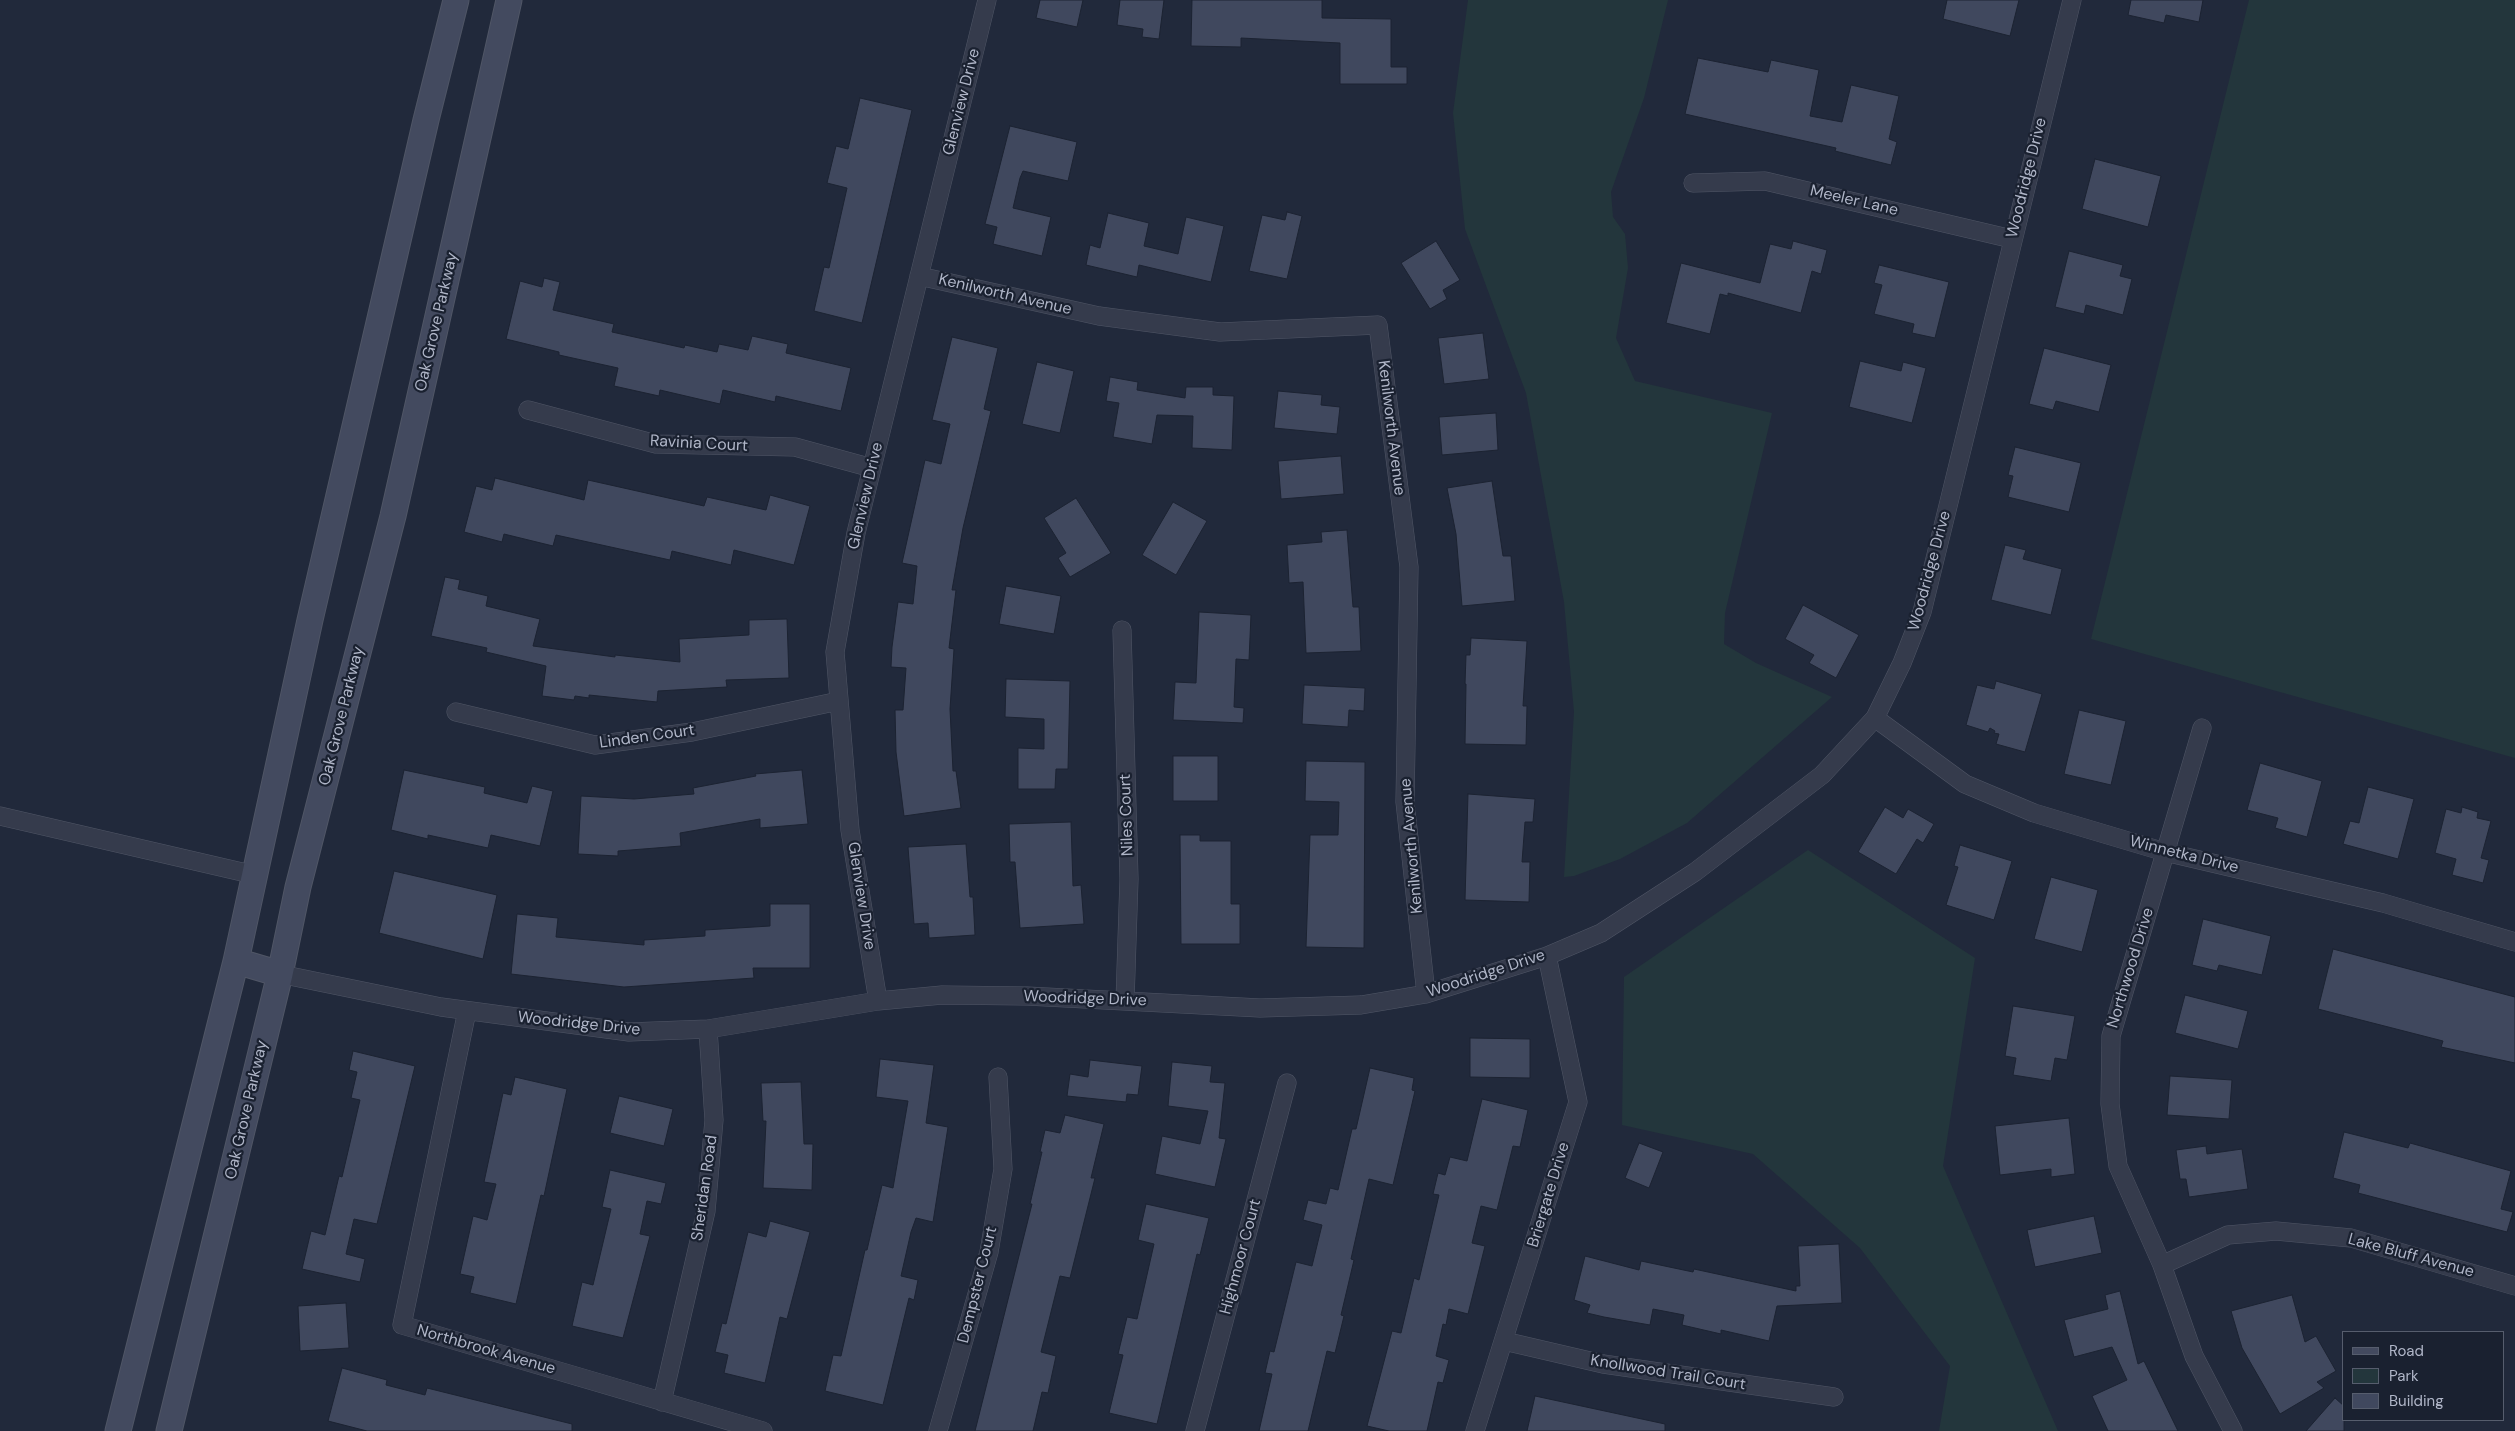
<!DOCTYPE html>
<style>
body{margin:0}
#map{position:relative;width:2515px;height:1431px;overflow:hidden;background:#21293b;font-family:"DM Sans",sans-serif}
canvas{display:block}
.legend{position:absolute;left:2342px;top:1331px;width:162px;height:90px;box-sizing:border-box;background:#1a2130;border:1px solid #565d6d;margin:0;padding:6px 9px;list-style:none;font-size:15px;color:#b0b6c8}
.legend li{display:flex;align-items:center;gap:10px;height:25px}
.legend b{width:25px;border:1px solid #565d6d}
</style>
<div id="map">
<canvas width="2515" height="1431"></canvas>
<ul class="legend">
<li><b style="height:6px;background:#434a5f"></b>Road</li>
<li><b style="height:14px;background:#23363c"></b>Park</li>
<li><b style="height:14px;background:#40485e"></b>Building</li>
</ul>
</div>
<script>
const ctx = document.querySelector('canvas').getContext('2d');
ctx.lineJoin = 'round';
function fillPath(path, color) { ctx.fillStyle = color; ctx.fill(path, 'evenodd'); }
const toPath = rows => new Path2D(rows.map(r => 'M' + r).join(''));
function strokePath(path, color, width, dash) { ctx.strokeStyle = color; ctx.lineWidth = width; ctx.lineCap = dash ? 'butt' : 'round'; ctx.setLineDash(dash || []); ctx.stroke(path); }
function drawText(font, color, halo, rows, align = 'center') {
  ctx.font = font + ' "DM Sans",sans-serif'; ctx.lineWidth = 4.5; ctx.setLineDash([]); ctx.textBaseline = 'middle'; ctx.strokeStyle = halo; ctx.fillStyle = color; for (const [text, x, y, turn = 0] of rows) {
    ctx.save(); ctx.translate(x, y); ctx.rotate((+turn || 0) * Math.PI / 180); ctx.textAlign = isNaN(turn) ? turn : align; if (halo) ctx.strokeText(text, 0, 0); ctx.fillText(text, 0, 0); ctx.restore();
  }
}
fillPath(toPath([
 [1468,0,1668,0,1644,98,1611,192,1613,217,1625,234,1628,268,1616,338,1635,381,1772,413,1725,613,1724,644,1756,663,1832,697,1687,823,1620,859,1574,876,1564,877,1574,712,1564,602,1526,393,1465,229,1453,113],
 [2249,0,2515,0,2515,758,2091,639],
 [1808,850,1975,958,1943,1166,2058,1431,1939,1431,1950,1366,1860,1248,1753,1154,1622,1125,1624,977]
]), '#23363c');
const building = toPath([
 [1040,0,1083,0,1077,27,1036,18,1040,0],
 [1120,0,1164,0,1159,39,1142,37,1143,29,1117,25,1120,0],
 [1192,0,1322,0,1322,18,1391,19,1391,67,1407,67,1407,84,1340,84,1340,43,1241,38,1241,47,1191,46,1192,0],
 [1947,0,2019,0,2010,36,1943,19,1947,0],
 [2131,0,2203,0,2199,22,2166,15,2164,23,2128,15,2131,0],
 [1698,58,1768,72,1771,60,1819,70,1810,116,1842,122,1851,85,1899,96,1889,139,1897,142,1891,165,1835,151,1836,148,1685,114,1698,58],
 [860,98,912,110,862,323,814,311,824,267,829,268,847,188,827,183,836,146,848,149,860,98],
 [1010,126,1077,142,1068,181,1023,171,1020,178,1013,208,1051,217,1042,256,993,244,997,227,985,224,1010,126],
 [2095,159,2161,176,2148,227,2082,209,2095,159],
 [1287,212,1302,216,1287,279,1249,271,1262,215,1285,220,1287,212],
 [1108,213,1149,223,1144,246,1178,254,1186,217,1224,226,1211,282,1139,265,1137,277,1086,265,1090,245,1100,248,1108,213],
 [1436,241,1460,280,1443,290,1447,299,1430,309,1401,263,1436,241],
 [1793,241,1827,250,1821,274,1812,271,1801,313,1728,293,1728,296,1720,294,1710,334,1666,323,1681,263,1760,283,1770,244,1791,249,1793,241],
 [2069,251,2123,265,2120,276,2132,279,2123,315,2086,305,2084,314,2055,307,2069,251],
 [1879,265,1949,282,1935,338,1912,333,1914,324,1874,314,1882,285,1874,283,1879,265],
 [544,278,560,282,553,310,614,324,612,332,684,348,685,345,717,352,719,344,748,350,752,336,788,344,786,353,851,368,841,411,776,396,775,402,723,390,720,404,660,390,659,396,614,386,618,368,559,355,559,352,506,339,520,281,542,287,544,278],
 [1483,333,1489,379,1444,384,1438,338,1483,333],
 [952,337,998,348,984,409,991,411,963,528,952,590,956,590,949,648,954,649,950,709,953,771,956,771,961,808,904,816,896,752,895,710,903,710,906,668,891,667,892,647,898,602,913,604,917,566,902,563,925,460,941,464,950,424,932,420,952,337],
 [2044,348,2111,365,2099,412,2056,401,2053,410,2029,404,2044,348],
 [1860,361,1901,371,1903,362,1926,368,1912,423,1849,407,1860,361],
 [1037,362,1074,371,1060,433,1022,424,1037,362],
 [1110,377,1138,382,1137,390,1185,398,1186,387,1213,387,1213,395,1234,396,1232,450,1192,448,1193,416,1157,415,1152,444,1113,437,1119,403,1106,401,1110,377],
 [1278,391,1322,395,1321,405,1340,407,1337,434,1274,428,1278,391],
 [1496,413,1498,450,1442,455,1439,417,1496,413],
 [2015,447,2081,463,2069,512,2008,497,2013,476,2008,475,2015,447],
 [1341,456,1344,494,1281,499,1278,461,1341,456],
 [495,478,584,500,588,480,704,506,707,497,766,510,770,495,810,506,794,565,734,550,731,565,672,551,670,560,556,535,553,546,504,534,502,542,464,532,476,486,492,490,495,478],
 [1492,481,1503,556,1511,556,1515,601,1462,606,1456,534,1447,488,1492,481],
 [1076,498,1111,553,1070,577,1058,558,1066,553,1044,518,1076,498],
 [1173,502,1207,521,1176,575,1142,555,1173,502],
 [1347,530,1353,607,1359,607,1361,651,1306,653,1303,582,1289,583,1287,545,1322,542,1321,532,1347,530],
 [2005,545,2026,550,2023,559,2062,569,2051,615,1991,600,2005,545],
 [445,577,460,580,458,589,488,596,486,606,540,619,533,646,615,657,615,655,680,662,679,639,749,635,749,620,787,619,789,678,726,680,727,687,658,691,657,702,589,695,589,698,575,696,574,700,542,696,546,666,486,652,487,648,431,636,445,577],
 [1006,586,1061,596,1054,634,999,624,1006,586],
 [1803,605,1859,635,1836,678,1809,663,1814,655,1785,639,1803,605],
 [1199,612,1251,615,1249,660,1236,659,1234,707,1244,708,1243,723,1173,720,1175,682,1196,683,1199,612],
 [1471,638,1527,641,1523,706,1527,706,1526,745,1465,744,1466,684,1465,684,1466,655,1470,655,1471,638],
 [1006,679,1070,681,1068,769,1056,769,1055,789,1018,789,1018,748,1044,749,1044,719,1005,717,1006,679],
 [1996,681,2042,694,2025,752,1996,744,1999,734,1994,733,1995,731,1990,728,1988,732,1966,725,1977,685,1994,689,1996,681],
 [1304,685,1365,688,1364,711,1349,710,1348,727,1302,724,1304,685],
 [2079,710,2126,721,2111,785,2064,774,2079,710],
 [1173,756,1218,756,1218,801,1173,801,1173,756],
 [1306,761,1365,762,1364,948,1306,947,1310,835,1338,835,1339,802,1305,801,1306,761],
 [2260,763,2322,781,2307,837,2275,828,2278,818,2247,810,2260,763],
 [404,770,485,787,484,793,527,803,532,786,553,791,540,846,491,835,488,848,428,835,428,839,391,830,404,770],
 [802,770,808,824,760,828,760,819,680,833,681,846,618,851,618,856,578,854,581,796,634,799,694,794,693,788,756,776,755,774,802,770],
 [2368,787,2414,799,2398,859,2343,844,2350,821,2359,823,2368,787],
 [1468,794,1535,799,1533,822,1525,822,1522,862,1530,862,1529,902,1465,900,1468,794],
 [1885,807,1903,818,1908,809,1934,824,1923,843,1917,839,1896,874,1858,852,1885,807],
 [2462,807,2478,812,2477,818,2491,821,2481,858,2489,860,2483,883,2452,875,2456,859,2435,853,2446,809,2461,813,2462,807],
 [1071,822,1073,886,1081,885,1084,924,1020,928,1015,862,1010,862,1009,824,1071,822],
 [1180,835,1200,835,1200,841,1231,841,1231,904,1240,904,1240,944,1181,944,1180,835],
 [966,844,970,897,973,897,975,935,929,938,928,923,914,924,908,847,966,844],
 [1960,845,2012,861,1994,920,1946,905,1958,867,1954,866,1960,845],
 [394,871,497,895,483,959,379,933,394,871],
 [2051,877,2098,890,2082,952,2034,939,2051,877],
 [770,904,810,904,810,968,753,968,754,978,624,987,511,974,517,914,558,918,556,937,644,945,644,940,705,936,705,930,770,926,770,904],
 [2203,919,2271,936,2262,975,2219,965,2217,971,2192,965,2203,919],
 [2333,949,2515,997,2515,1063,2441,1047,2443,1041,2318,1009,2333,949],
 [2185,995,2248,1011,2238,1049,2175,1033,2185,995],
 [2013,1006,2075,1016,2067,1060,2055,1058,2051,1081,2013,1075,2016,1058,2005,1056,2013,1006],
 [1470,1038,1530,1039,1530,1078,1470,1077,1470,1038],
 [353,1051,415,1066,377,1224,354,1219,346,1254,365,1259,360,1282,302,1269,311,1231,325,1235,339,1176,342,1177,360,1100,351,1098,357,1072,349,1070,353,1051],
 [880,1059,934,1065,926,1123,948,1127,933,1222,916,1218,911,1232,901,1276,918,1280,914,1300,909,1298,883,1405,825,1391,833,1355,841,1356,865,1250,867,1250,882,1185,893,1188,908,1101,876,1097,880,1059],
 [1090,1060,1142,1066,1138,1095,1127,1094,1126,1102,1067,1096,1070,1074,1088,1077,1090,1060],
 [1172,1062,1212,1066,1210,1082,1225,1083,1219,1138,1226,1139,1215,1187,1155,1174,1162,1136,1200,1144,1208,1111,1168,1106,1172,1062],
 [1370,1068,1414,1078,1412,1090,1415,1091,1393,1185,1369,1179,1351,1259,1354,1260,1341,1315,1344,1316,1335,1353,1327,1351,1308,1431,1259,1431,1272,1374,1265,1373,1270,1351,1274,1352,1296,1262,1312,1266,1322,1225,1303,1220,1308,1200,1326,1204,1330,1188,1338,1190,1352,1129,1356,1129,1370,1068],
 [2170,1076,2232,1080,2229,1119,2167,1115,2170,1076],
 [515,1077,567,1089,544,1196,541,1195,516,1304,470,1293,474,1277,460,1274,473,1216,487,1220,496,1184,484,1182,503,1093,511,1095,515,1077],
 [801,1082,804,1144,813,1144,812,1190,763,1188,766,1121,763,1121,761,1083,801,1082],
 [619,1096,673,1109,664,1146,610,1133,619,1096],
 [1482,1099,1528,1110,1520,1147,1513,1146,1497,1210,1481,1206,1472,1243,1485,1246,1468,1314,1449,1309,1446,1325,1443,1324,1436,1356,1449,1360,1443,1383,1438,1382,1427,1431,1389,1431,1367,1426,1392,1331,1401,1333,1414,1278,1419,1280,1439,1195,1433,1194,1438,1173,1445,1175,1450,1157,1467,1161,1482,1099],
 [1065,1115,1104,1124,1091,1178,1095,1178,1070,1278,1060,1276,1041,1352,1056,1356,1048,1393,1042,1392,1033,1431,975,1431,1032,1204,1030,1204,1042,1152,1040,1152,1045,1130,1060,1133,1065,1115],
 [2069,1118,2075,1174,2051,1177,2051,1169,2000,1175,1995,1126,2069,1118],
 [2344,1132,2408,1148,2410,1143,2511,1171,2501,1209,2513,1212,2507,1232,2358,1193,2360,1185,2333,1178,2344,1132],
 [1639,1143,1663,1152,1649,1188,1625,1178,1639,1143],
 [2206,1146,2207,1154,2242,1149,2248,1189,2189,1197,2186,1179,2180,1179,2176,1150,2206,1146],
 [610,1170,666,1183,661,1204,647,1201,640,1234,650,1236,623,1338,572,1326,582,1282,593,1285,611,1209,602,1207,610,1170],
 [1146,1204,1209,1218,1200,1255,1197,1254,1157,1424,1109,1413,1123,1355,1118,1354,1127,1317,1137,1319,1154,1244,1138,1240,1146,1204],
 [2094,1216,2102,1253,2035,1267,2027,1230,2094,1216],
 [770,1221,810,1232,787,1319,780,1317,765,1383,724,1373,728,1355,715,1352,722,1323,726,1324,748,1232,766,1237,770,1221],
 [1839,1244,1842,1303,1777,1306,1769,1341,1721,1330,1721,1334,1682,1325,1684,1315,1653,1309,1650,1325,1604,1317,1587,1313,1590,1305,1574,1300,1585,1256,1639,1270,1641,1261,1693,1272,1694,1269,1796,1291,1796,1286,1800,1286,1798,1246,1839,1244],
 [2120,1291,2138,1364,2144,1361,2178,1431,2108,1431,2092,1396,2127,1380,2112,1347,2074,1357,2064,1320,2108,1309,2105,1295,2120,1291],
 [2292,1295,2305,1342,2316,1336,2336,1371,2317,1382,2324,1388,2280,1414,2242,1348,2231,1311,2292,1295],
 [346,1303,349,1348,300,1351,298,1306,346,1303],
 [342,1368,387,1380,386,1385,425,1395,427,1388,572,1424,572,1431,367,1431,328,1421,342,1368],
 [1535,1396,1665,1424,1665,1431,1527,1431,1535,1396],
 [2335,1398,2344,1406,2344,1431,2306,1431,2335,1398]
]);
fillPath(building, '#40485e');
strokePath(building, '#1c2332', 1);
const minor = toPath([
 [1693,183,1765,181,2012,239],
 [919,276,1099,316,1220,332,1378,325,1409,567,1405,802,1426,994],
 [528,410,656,444,795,447,872,468],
 [1122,630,1129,879,1125,1001],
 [456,712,595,745,692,732,839,701],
 [1875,718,1965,784,2034,813,2165,852,2383,903,2515,942],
 [2202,728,2111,1036,2110,1104,2118,1166,2162,1265,2194,1356,2233,1431],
 [0,816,255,875],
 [280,974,441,1007,629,1032,708,1029,878,1001,942,995,1027,996,1260,1008,1361,1005,1426,994,1547,956,1601,933,1695,872,1822,775,1875,718,1902,663,1922,612,2072,0],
 [878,1001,850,830,835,652,856,533,987,0],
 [467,1011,402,1325,763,1431],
 [2162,1265,2228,1235,2276,1231,2351,1238,2515,1286],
 [1504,1341,1603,1364,1834,1397],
 [662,1402,706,1211,714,1120,708,1029],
 [938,1431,989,1252,1003,1169,998,1077],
 [1195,1431,1287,1083],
 [1475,1431,1578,1102,1547,956]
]);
const secondary = toPath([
 [236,961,280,974],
 [118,1431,236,961,310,620,426,120,456,0],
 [169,1431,280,974,298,887,393,516,509,0]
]);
strokePath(minor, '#505666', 19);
strokePath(secondary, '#505666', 27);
strokePath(minor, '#353b4c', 18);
strokePath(secondary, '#434a5f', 25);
drawText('16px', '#b0b6c8', '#1a2130', [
 ["Glenview Drive",962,102,-76],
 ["Woodridge Drive",2027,178,-76],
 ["Meeler Lane",1854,201,13],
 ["Kenilworth Avenue",1005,295,13],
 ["Oak Grove Parkway",437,322,-77],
 ["Kenilworth Avenue",1391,428,83],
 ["Ravinia Court",699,444,3],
 ["Glenview Drive",866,496,-77],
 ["Woodridge Drive",1930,571,-75],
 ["Oak Grove Parkway",342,716,-76],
 ["Linden Court",647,737,-8],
 ["Niles Court",1127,815,-92],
 ["Kenilworth Avenue",1412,846,-95],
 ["Winnetka Drive",2184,855,14],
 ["Glenview Drive",861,896,81],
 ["Northwood Drive",2131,968,-73],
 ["Woodridge Drive",1486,974,-18],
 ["Woodridge Drive",1085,999,2],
 ["Woodridge Drive",579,1024,6],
 ["Oak Grove Parkway",247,1110,-77],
 ["Sheridan Road",705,1188,-82],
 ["Briergate Drive",1549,1195,-73],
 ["Lake Bluff Avenue",2411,1256,15],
 ["Highmoor Court",1241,1257,-75],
 ["Dempster Court",978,1285,-76],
 ["Northbrook Avenue",486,1350,16],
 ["Knollwood Trail Court",1668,1373,9]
]);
</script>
